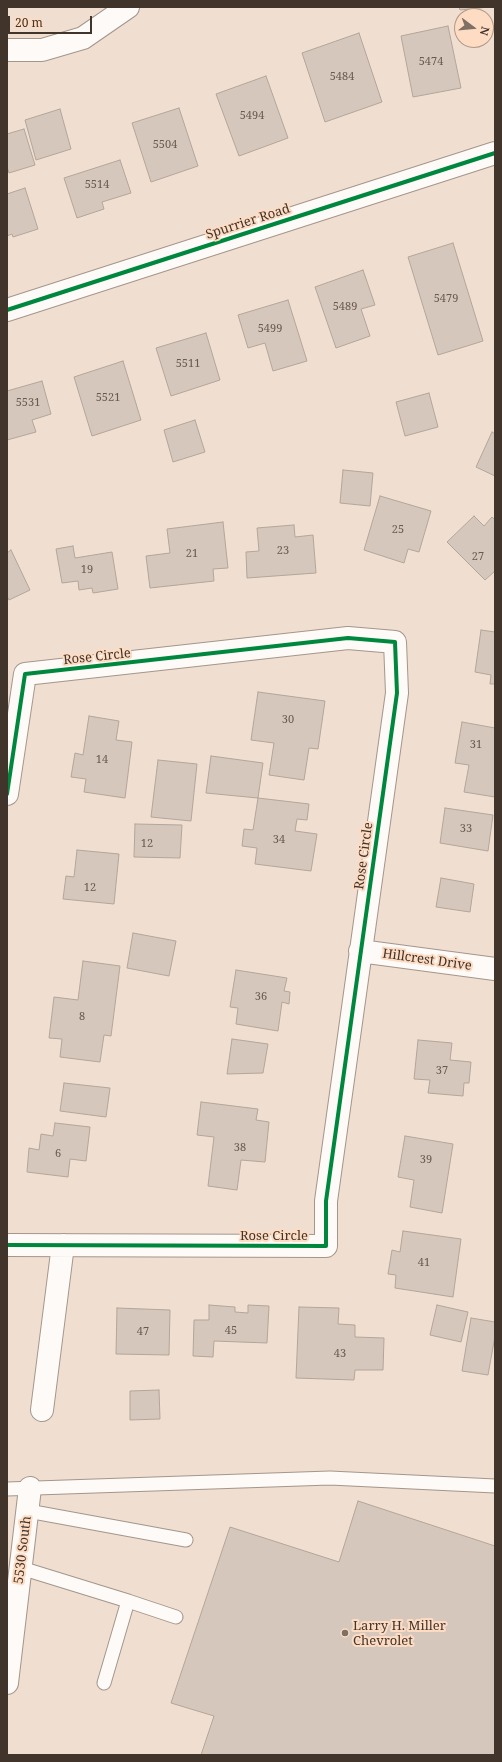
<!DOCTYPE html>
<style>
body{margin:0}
#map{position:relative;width:502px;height:1762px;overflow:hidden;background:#f0ded0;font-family:"Noto Serif",serif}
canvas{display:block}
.frame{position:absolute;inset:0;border:8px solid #41342a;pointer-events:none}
.north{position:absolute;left:454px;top:8px;width:40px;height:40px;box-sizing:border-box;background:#fddcc3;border:1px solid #b29986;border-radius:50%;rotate:106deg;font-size:11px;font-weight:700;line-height:16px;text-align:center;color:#41342a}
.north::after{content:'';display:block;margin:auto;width:14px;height:18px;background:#7e7064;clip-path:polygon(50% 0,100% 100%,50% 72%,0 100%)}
.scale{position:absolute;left:8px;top:16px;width:84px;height:18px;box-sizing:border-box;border:2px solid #41342a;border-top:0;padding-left:5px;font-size:12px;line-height:14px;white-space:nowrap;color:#41342a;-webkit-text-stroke:3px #fddcc3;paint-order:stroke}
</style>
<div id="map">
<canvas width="502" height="1762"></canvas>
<div class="frame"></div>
<div class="north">N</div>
<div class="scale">20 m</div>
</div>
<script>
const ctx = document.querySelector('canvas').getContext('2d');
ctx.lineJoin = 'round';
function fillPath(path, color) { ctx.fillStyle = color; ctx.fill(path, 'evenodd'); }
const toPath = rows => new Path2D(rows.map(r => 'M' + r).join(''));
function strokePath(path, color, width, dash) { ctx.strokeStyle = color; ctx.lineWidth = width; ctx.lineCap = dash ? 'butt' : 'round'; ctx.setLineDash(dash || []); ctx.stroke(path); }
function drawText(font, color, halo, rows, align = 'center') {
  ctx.font = font + ' "Noto Serif",serif'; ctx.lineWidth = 4; ctx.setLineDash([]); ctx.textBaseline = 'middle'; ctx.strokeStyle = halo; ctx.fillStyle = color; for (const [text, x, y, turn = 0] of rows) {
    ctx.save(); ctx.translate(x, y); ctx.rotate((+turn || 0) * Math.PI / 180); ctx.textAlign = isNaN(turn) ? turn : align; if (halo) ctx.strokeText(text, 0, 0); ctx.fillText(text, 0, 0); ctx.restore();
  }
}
const building = toPath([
 [459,7,489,7,460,10,459,7],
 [448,26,461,88,413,97,401,36,448,26],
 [359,33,382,102,325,122,302,53,359,33],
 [266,76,288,138,239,156,216,94,266,76],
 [179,108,198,166,151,182,132,123,179,108],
 [60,109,71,149,36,160,25,120,60,109],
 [24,129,35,165,9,173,7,167,7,134,24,129],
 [120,160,131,193,102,202,104,209,77,218,64,178,120,160],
 [25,188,38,229,13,237,12,234,7,236,7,194,25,188],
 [453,243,483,341,438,355,408,257,453,243],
 [363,270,375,305,361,309,370,336,336,348,315,287,363,270],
 [288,300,307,361,273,371,265,343,248,348,238,315,288,300],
 [206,333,220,380,171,396,156,348,206,333],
 [123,361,141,420,92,436,74,377,123,361],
 [42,381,51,414,32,420,36,432,7,440,7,391,42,381],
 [429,393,438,427,405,436,396,402,429,393],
 [195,420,205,452,173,462,164,430,195,420],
 [492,432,495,434,495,476,476,467,492,432],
 [343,470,373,473,370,506,340,503,343,470],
 [380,496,431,511,419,552,408,549,404,563,364,550,380,496],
 [474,516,484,526,492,517,495,520,495,571,485,580,447,542,474,516],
 [223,522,228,568,213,569,214,581,150,588,146,556,170,553,167,529,223,522],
 [294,525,295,537,313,535,316,573,247,578,246,552,259,551,257,528,294,525],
 [73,546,75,558,112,552,118,589,93,593,92,588,79,590,78,581,62,583,56,549,73,546],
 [11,550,30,590,9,600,7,596,7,553,11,550],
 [481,630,495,632,495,684,490,684,491,675,475,672,481,630],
 [258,692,325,701,318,749,309,748,304,780,269,775,274,743,251,740,258,692],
 [89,716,119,721,116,740,132,742,125,798,84,792,86,779,71,777,75,753,83,755,89,716],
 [462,722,495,728,495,797,464,792,469,765,455,763,462,722],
 [211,756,263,763,258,798,206,793,211,756],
 [158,760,197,764,191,821,151,817,158,760],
 [258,798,309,804,307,820,297,819,295,831,317,834,311,871,255,864,257,848,242,846,244,829,253,830,258,798],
 [445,808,493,815,488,851,440,843,445,808],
 [135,824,182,825,180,858,134,857,135,824],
 [77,850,119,854,114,904,63,899,66,876,74,877,77,850],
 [441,878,474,884,470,912,436,907,441,878],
 [133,933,176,941,169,976,127,968,133,933],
 [83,961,120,966,111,1036,104,1035,100,1062,60,1057,62,1039,49,1038,54,997,78,1000,83,961],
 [236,970,287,978,284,991,290,992,289,1004,282,1002,278,1031,236,1024,238,1008,230,1007,236,970],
 [232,1039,268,1044,263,1073,227,1074,232,1039],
 [418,1040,452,1043,450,1060,471,1062,469,1083,464,1083,463,1096,428,1093,430,1080,414,1079,418,1040],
 [64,1083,110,1088,106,1117,60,1111,64,1083],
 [201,1102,258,1109,256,1120,269,1122,265,1162,241,1160,237,1190,208,1186,214,1137,197,1135,201,1102],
 [55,1123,90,1127,86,1161,70,1159,68,1177,27,1172,29,1148,39,1150,41,1134,53,1136,55,1123],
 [405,1136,453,1144,442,1213,410,1207,414,1180,398,1177,405,1136],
 [403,1231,461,1239,453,1297,395,1288,396,1275,388,1274,392,1250,400,1252,403,1231],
 [209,1305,235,1307,235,1312,248,1313,248,1305,269,1306,267,1343,214,1341,213,1357,193,1356,194,1320,209,1320,209,1305],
 [437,1305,468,1312,461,1342,430,1335,437,1305],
 [299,1307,339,1308,338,1324,355,1325,355,1337,384,1338,383,1370,355,1370,354,1380,296,1378,299,1307],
 [117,1308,170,1310,169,1355,116,1354,117,1308],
 [471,1318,495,1322,495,1336,488,1375,462,1371,471,1318],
 [159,1390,160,1419,130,1420,130,1391,159,1390],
 [358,1501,495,1546,495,1755,201,1755,214,1716,171,1703,230,1527,339,1562,358,1501]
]);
fillPath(building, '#d6c7bc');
strokePath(building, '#b2a59a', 1);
const lane = toPath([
 [7,1489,330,1478,495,1486],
 [28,1511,186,1540],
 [21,1568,128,1601,104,1683],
 [128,1601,176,1617]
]);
const street = toPath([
 [7,50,42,50,83,38,128,7],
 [7,310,495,153],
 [7,794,25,674,348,638,395,642,397,693,326,1201,326,1246,7,1245],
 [360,951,495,969],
 [42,1410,63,1245],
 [7,1683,30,1488]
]);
strokePath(lane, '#a4968b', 15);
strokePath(street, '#a4968b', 24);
strokePath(lane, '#fdfaf8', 13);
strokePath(street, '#fdfaf8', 22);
strokePath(toPath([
 [7,310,495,153],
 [7,794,25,674,348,638,395,642,397,693,326,1201,326,1246,7,1245]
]), '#00873e', 4);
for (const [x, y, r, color] of [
 [345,1633,4,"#7e7064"]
]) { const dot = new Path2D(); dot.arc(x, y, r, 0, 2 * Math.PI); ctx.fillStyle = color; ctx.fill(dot); strokePath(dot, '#fddcc3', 1.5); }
drawText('11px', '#685a50', null, [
 ["5474",431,62],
 ["5484",342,77],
 ["5494",252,116],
 ["5504",165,145],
 ["5514",97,185],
 ["5479",446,299],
 ["5489",345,307],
 ["5499",270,329],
 ["5511",188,364],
 ["5521",108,398],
 ["5531",28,403],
 ["25",398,530],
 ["23",283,551],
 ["21",192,554],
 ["27",478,557],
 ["19",87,570],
 ["30",288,720],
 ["31",476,745],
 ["14",102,760],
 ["33",466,829],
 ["34",279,840],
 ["12",147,844],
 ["12",90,888],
 ["36",261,997],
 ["8",82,1017],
 ["37",442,1071],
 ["38",240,1148],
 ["6",58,1154],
 ["39",426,1160],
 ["41",424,1263],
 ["45",231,1331],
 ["47",143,1332],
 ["43",340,1354]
]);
drawText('13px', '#41342a', '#fddcc3', [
 ["Spurrier Road",248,222,-18],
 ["Rose Circle",97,657,-6],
 ["Rose Circle",364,856,-82],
 ["Hillcrest Drive",427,960,8],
 ["Rose Circle",274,1236],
 ["5530 South",23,1550,-83]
]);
drawText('13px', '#41342a', '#fddcc3', [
 ["Larry H. Miller",353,1626],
 ["Chevrolet",353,1641]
], 'left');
</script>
